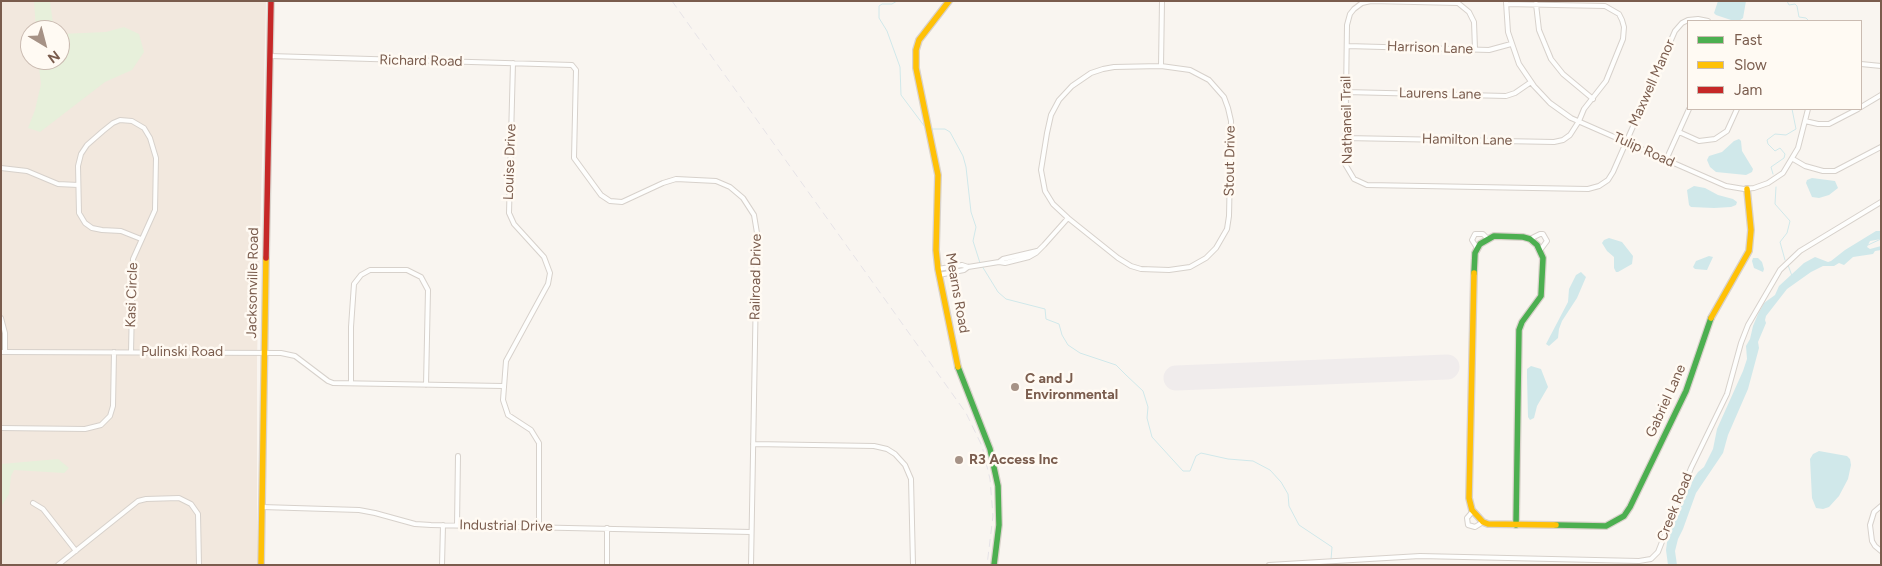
<!DOCTYPE html>
<style>
body{margin:0}
#map{position:relative;width:1882px;height:566px;overflow:hidden;background:#f9f5f0;font-family:Figtree,sans-serif}
canvas{display:block}
.frame{position:absolute;inset:0;border:2px solid #7a5c4d;pointer-events:none}
.legend{position:absolute;left:1687px;top:20px;width:175px;height:90px;box-sizing:border-box;background:#fffaf3;border:1px solid #cabbb1;margin:0;padding:6px 9px;list-style:none;font-size:15px;color:#7a5c4d}
.legend li{display:flex;align-items:center;gap:10px;height:25px}
.legend b{width:25px;border:1px solid #cabbb1}
.north{position:absolute;left:20px;top:20px;width:50px;height:50px;box-sizing:border-box;background:#fffaf3;border:1px solid #cabbb1;border-radius:50%;rotate:143deg;font-size:14px;font-weight:700;line-height:20px;text-align:center;color:#7a5c4d}
.north::after{content:'';display:block;margin:auto;width:18px;height:22px;background:#a69286;clip-path:polygon(50% 0,100% 100%,50% 72%,0 100%)}
</style>
<div id="map">
<canvas width="1882" height="566"></canvas>
<div class="frame"></div>
<ul class="legend">
<li><b style="height:6px;background:#4caf50"></b>Fast</li>
<li><b style="height:6px;background:#ffc107"></b>Slow</li>
<li><b style="height:6px;background:#c62828"></b>Jam</li>
</ul>
<div class="north">N</div>
</div>
<script>
const ctx = document.querySelector('canvas').getContext('2d');
ctx.lineJoin = 'round';
function fillPath(path, color) { ctx.fillStyle = color; ctx.fill(path, 'evenodd'); }
const toPath = rows => new Path2D(rows.map(r => 'M' + r).join(''));
function strokePath(path, color, width, dash) { ctx.strokeStyle = color; ctx.lineWidth = width; ctx.lineCap = dash ? 'butt' : 'round'; ctx.setLineDash(dash || []); ctx.stroke(path); }
function drawText(font, color, halo, rows, align = 'center') {
  ctx.font = font + ' Figtree,sans-serif'; ctx.lineWidth = 5; ctx.setLineDash([]); ctx.textBaseline = 'middle'; ctx.strokeStyle = halo; ctx.fillStyle = color; for (const [text, x, y, turn = 0] of rows) {
    ctx.save(); ctx.translate(x, y); ctx.rotate((+turn || 0) * Math.PI / 180); ctx.textAlign = isNaN(turn) ? turn : align; if (halo) ctx.strokeText(text, 0, 0); ctx.fillText(text, 0, 0); ctx.restore();
  }
}
fillPath(toPath([
 [1,1,266,1,257,358,257,565,1,565],
 [30,30,60,30,60,60,30,60]
]), '#f2e8de');
fillPath(toPath([
 [34,1,50,1,53,24,57,30,36,30],
 [124,27,139,34,144,52,132,70,105,82,40,132,28,128,35,110,41,84,38,60,60,60,60,34,106,32],
 [58,459,69,468,64,473,14,470,11,476,9,494,1,507,1,464]
]), '#e7f0db');
fillPath(toPath([
 [1718,1,1746,1,1743,18,1739,21,1734,21,1716,15,1714,13],
 [1739,139,1741,141,1742,151,1753,169,1752,172,1746,175,1716,172,1710,167,1707,160,1709,156,1722,152,1734,141],
 [1812,178,1835,181,1838,188,1829,195,1819,198,1812,197,1806,183,1807,180],
 [1694,186,1705,188,1718,195,1733,199,1737,202,1736,205,1731,207,1714,208,1691,207,1689,205,1687,190],
 [1876,231,1881,231,1881,239,1870,241,1867,247,1870,249,1881,246,1881,250,1875,251,1873,254,1853,257,1844,265,1839,263,1834,266,1823,266,1811,272,1787,289,1766,316,1765,320,1766,323,1758,342,1759,348,1748,389,1728,435,1723,453,1696,493,1683,529,1678,539,1675,551,1677,565,1668,565,1666,550,1668,535,1685,492,1698,472,1704,467,1713,449,1717,429,1743,371,1747,359,1746,346,1750,339,1753,326,1758,314,1764,303,1775,295,1779,286,1804,263,1815,257,1828,262,1831,261,1845,250],
 [1609,238,1622,242,1633,256,1632,264,1618,272,1616,272,1614,268,1614,257,1607,251,1602,243,1604,240],
 [1709,256,1713,257,1707,270,1695,269,1693,267,1696,261],
 [1753,258,1758,258,1762,262,1764,269,1763,272,1754,268,1752,261],
 [1581,272,1586,277,1577,298,1562,321,1559,329,1558,338,1549,346,1546,344,1568,302,1569,289,1576,275],
 [1531,366,1541,369,1548,387,1537,406,1534,418,1530,420,1528,417,1527,377,1527,369],
 [1819,451,1847,456,1850,459,1851,465,1848,479,1839,496,1829,507,1823,509,1816,508,1812,498,1810,459,1813,454]
]), '#d0e8ea');
strokePath(toPath([
 [897,1,892,4,882,4,879,6,879,18,887,31,900,67,901,95,925,127],
 [1787,1,1789,5,1795,4,1797,6,1799,17,1806,18,1809,21],
 [932,129,945,129,950,132,963,156,966,167,971,212,976,227,973,241,980,263],
 [1773,174,1771,167,1784,158,1785,154,1780,148,1775,151,1768,144,1767,140,1775,134,1786,135,1796,129,1792,109],
 [1776,187,1775,204,1790,221,1787,233,1780,242,1785,260],
 [1868,245,1881,239],
 [1788,265,1792,276],
 [982,266,998,292,1006,299,1045,309,1046,319,1059,324,1062,335,1068,345,1080,353,1116,365,1126,375,1143,391,1148,407,1147,418,1152,437,1183,471,1190,471,1196,456,1201,453,1228,459,1253,461,1270,470,1281,482,1288,494,1289,506,1299,525,1332,547,1331,560]
]), '#d0e8ea', 1);
strokePath(toPath([
 [1176,378,1447,367]
]), '#f0ecec', 25);
const street = toPath([
 [1506,2,1508,32,1519,64,1534,86,1550,103,1571,118,1726,186,1744,189,1754,188,1768,183,1783,173,1798,148,1808,109],
 [1536,4,1539,30,1551,59,1563,74,1593,99],
 [1347,46,1489,50,1511,44],
 [1475,49,1474,22,1469,12,1458,3,1371,1,1362,3,1354,9,1350,14,1347,25,1345,164,1354,179,1367,185,1588,189,1599,186,1608,180,1613,172,1675,31,1682,23,1688,20,1698,19,1708,21],
 [270,56,572,65,576,70,574,158,601,195,610,201,622,202,663,183,676,179,716,181,730,187,743,198,754,215,757,233,751,565],
 [513,63,509,213,514,224,544,257,550,273,548,284,506,361,503,400,508,415,531,430,539,443,539,527],
 [1861,64,1881,66],
 [1161,66,1190,70,1209,80,1224,97,1228,108,1231,121,1229,216,1227,229,1216,248,1206,258,1190,267,1169,270,1141,269,1131,266,1118,258,1068,218,1053,204,1045,191,1041,170,1047,133,1051,115,1059,100,1072,86,1091,73,1103,69,1114,67,1161,66],
 [1161,66,1162,1],
 [1346,92,1506,96,1515,93,1531,82],
 [1861,107,1881,95],
 [1805,121,1818,124,1829,124,1858,109],
 [1679,132,1699,141,1715,139,1727,131,1737,109],
 [1345,138,1554,142,1563,140,1570,135,1579,121,1584,109,1606,81,1623,39,1624,27,1622,20,1619,14,1605,6,1506,4],
 [1793,159,1805,166,1823,171,1835,171,1881,147],
 [1666,160,1689,109],
 [1,168,27,171,58,184,78,185],
 [1530,239,1540,234,1543,234,1547,241,1541,249],
 [1477,248,1472,240,1475,234,1483,234,1488,239],
 [999,262,1003,259,1037,251],
 [938,269,962,265,968,267,999,262,1005,263,1029,257,1036,253,1044,245,1068,218],
 [939,275,964,270,968,267],
 [1,318,5,333,5,352],
 [1,352,281,353,295,356,328,381,333,383,503,386],
 [131,352,133,259,155,210,156,158,150,138,144,128,132,121,120,120,113,123,103,131,87,145,81,154,78,166,79,213,85,223,92,228,102,230,121,231,141,239],
 [351,383,351,327,354,284,361,275,370,270,407,270,421,277,428,290,426,385],
 [1,428,85,429,101,425,110,416,113,406,114,352],
 [753,444,874,446,887,449,895,454,905,465,911,479,913,565],
 [33,503,43,509,76,551],
 [1881,506,1874,512,1870,525,1872,541,1875,546,1881,551],
 [262,507,359,510,375,513,415,524,431,525,751,532],
 [1473,511,1467,518,1468,525,1475,527,1483,522],
 [457,525,458,456],
 [58,565,138,501,146,499,179,498,191,504,198,514,199,565],
 [442,565,443,525],
 [607,565,607,528],
 [1269,565,1420,556,1639,561,1651,559,1658,552,1691,468,1727,394,1741,343,1748,325,1780,270,1800,251,1881,202]
]);
const fast = toPath([
 [1474,273,1475,253,1480,244,1494,236,1523,237,1530,239,1537,245,1543,258,1541,296,1522,322,1519,330,1516,525],
 [958,367,990,449,998,486,999,525,994,565],
 [1556,525,1606,526,1624,516,1630,507,1686,391,1711,318]
]);
const slow = toPath([
 [949,1,919,40,916,50,916,68,938,175,936,250,938,269,958,367],
 [1474,273,1469,498,1472,510,1483,522,1488,524,1556,525],
 [1711,318,1749,251,1751,230,1747,189],
 [261,565,266,258]
]);
const jam = toPath([
 [266,258,271,1]
]);
strokePath(street, '#d7d1cb', 6);
strokePath(fast, '#d9d2cb', 8);
strokePath(slow, '#d9d2cb', 8);
strokePath(jam, '#d9d2cb', 8);
strokePath(street, '#fefefd', 4);
strokePath(fast, '#4caf50', 5.5);
strokePath(slow, '#ffc107', 5.5);
strokePath(jam, '#c62828', 5.5);
strokePath(toPath([
 [672,1,966,413,982,446,990,479,993,516,987,565]
]), '#e6e3e7', 1, [8, 5]);
for (const [x, y, r, color] of [
 [1015,387,5,"#a69286"],
 [959,460,5,"#a69286"]
]) { const dot = new Path2D(); dot.arc(x, y, r, 0, 2 * Math.PI); ctx.fillStyle = color; ctx.fill(dot); strokePath(dot, '#fffaf3', 2); }
drawText('14px', '#7a5c4d', '#fffaf3', [
 ["Harrison Lane",1430,48,2],
 ["Richard Road",421,61,1],
 ["Maxwell Manor",1652,83,-66],
 ["Laurens Lane",1440,94,1],
 ["Nathaneil Trail",1347,120,-91],
 ["Hamilton Lane",1467,140,1],
 ["Tulip Road",1644,150,24],
 ["Stout Drive",1230,161,-89],
 ["Louise Drive",510,162,-88],
 ["Railroad Drive",756,277,-89],
 ["Jacksonville Road",253,283,-89],
 ["Mearns Road",957,293,80],
 ["Kasi Circle",132,295,-88],
 ["Pulinski Road",182,352],
 ["Gabriel Lane",1666,401,-66],
 ["Creek Road",1675,507,-68],
 ["Industrial Drive",506,526,1]
]);
drawText('bold 14px', '#7a5c4d', '#fffaf3', [
 ["C and J",1025,379],
 ["Environmental",1025,395],
 ["R3 Access Inc",969,460]
], 'left');
</script>
